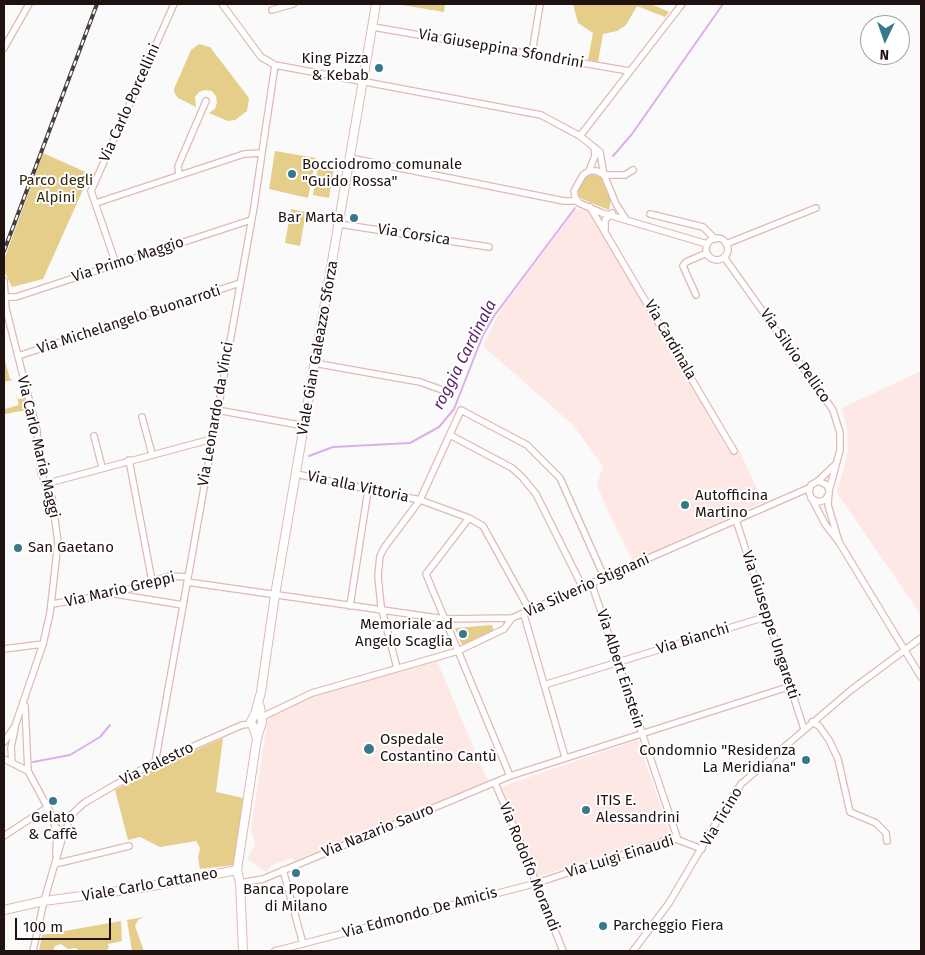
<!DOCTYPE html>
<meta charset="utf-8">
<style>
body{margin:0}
#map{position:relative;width:925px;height:955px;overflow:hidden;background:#fafafa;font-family:"Fira Sans",sans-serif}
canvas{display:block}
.frame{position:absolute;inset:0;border:5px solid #201211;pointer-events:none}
.north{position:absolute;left:860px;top:15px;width:50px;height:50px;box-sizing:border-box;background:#fff;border:1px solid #a6a0a0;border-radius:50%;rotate:183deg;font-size:14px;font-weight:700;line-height:20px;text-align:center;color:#201211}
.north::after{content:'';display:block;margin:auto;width:18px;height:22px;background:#38788b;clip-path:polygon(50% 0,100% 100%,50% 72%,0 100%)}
.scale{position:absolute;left:15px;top:918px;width:96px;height:22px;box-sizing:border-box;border:2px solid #201211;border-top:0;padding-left:6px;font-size:15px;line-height:18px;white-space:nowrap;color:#201211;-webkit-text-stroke:4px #fff;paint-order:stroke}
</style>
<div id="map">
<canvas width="925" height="955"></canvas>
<div class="frame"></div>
<div class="north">N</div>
<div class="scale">100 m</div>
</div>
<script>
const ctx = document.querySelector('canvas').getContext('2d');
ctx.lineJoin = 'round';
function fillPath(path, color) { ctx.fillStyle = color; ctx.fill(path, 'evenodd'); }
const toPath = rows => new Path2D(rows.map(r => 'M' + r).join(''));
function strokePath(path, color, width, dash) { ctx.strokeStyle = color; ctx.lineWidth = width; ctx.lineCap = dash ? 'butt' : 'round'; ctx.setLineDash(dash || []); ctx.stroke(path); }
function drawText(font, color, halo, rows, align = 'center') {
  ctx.font = font + ' "Fira Sans",sans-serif'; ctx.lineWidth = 4; ctx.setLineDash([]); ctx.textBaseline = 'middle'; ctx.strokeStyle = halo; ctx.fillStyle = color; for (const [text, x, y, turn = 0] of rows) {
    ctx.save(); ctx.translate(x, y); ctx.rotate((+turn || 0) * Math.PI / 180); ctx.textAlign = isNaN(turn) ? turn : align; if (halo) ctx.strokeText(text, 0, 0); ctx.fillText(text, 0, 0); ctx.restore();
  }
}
fillPath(toPath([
 [585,209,591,213,729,451,740,452,763,502,633,562,609,514,597,485,603,466,573,425,483,346,500,311,575,210],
 [921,371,921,615,837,493,848,451,847,428,842,408],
 [437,661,488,781,295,861,292,858,272,865,266,872,247,859,255,845,251,829,268,717,313,696],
 [638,740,669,832,667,835,540,876,537,875,502,789,503,786]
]), '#fde8e5');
fillPath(toPath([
 [396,4,445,4,444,12],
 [573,4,651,4,669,12,665,17,637,6,626,25,617,31,603,34,598,62,588,60,593,33,578,23],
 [199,44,210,47,249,98,247,111,235,120,228,121,209,113,215,109,217,103,216,96,212,91,205,90,199,92,195,97,196,107,178,98,175,94,174,89,191,50],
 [275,151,316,158,308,198,269,189],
 [43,153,90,174,43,279,12,287,4,271,4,260],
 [318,165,334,168,329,198,313,195],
 [591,174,601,177,611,200,609,210,584,200,579,196,578,190,584,178],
 [291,209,306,212,300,246,285,243],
 [4,357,10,379,12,379,17,399,25,398,28,410,4,414,4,399,5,409,19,405,12,380,4,382],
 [492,625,494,631,462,645,455,628],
 [223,738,216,792,243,798,234,865,200,869,198,858,200,848,196,841,160,847,140,837,128,840,115,790,158,767],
 [144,917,138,920,135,926,144,951,130,951,132,951,127,920],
 [121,921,122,941,108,944,109,948,105,951,81,951,75,948,68,949,61,944,55,946,53,951,39,951,42,935]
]), '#e5cd8a');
strokePath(toPath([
 [613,156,632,134,723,4],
 [309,456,333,447,410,443,439,427,454,409,483,335,494,316,575,208],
 [33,762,70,755,100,737,110,725]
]), '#deaeec', 2);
const minor = toPath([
 [222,4,261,57,275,65,541,115,580,136,600,152,604,175,616,204,625,218],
 [272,10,293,4],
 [373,27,629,71],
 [4,48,29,4],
 [532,53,540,4],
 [580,136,682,4],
 [350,158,564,201,578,201],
 [589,171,595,156,594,147],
 [179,175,178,166,206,101],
 [604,175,597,171,589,171,583,175,574,191,575,197,579,203,602,213,707,244],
 [604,175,625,175,633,170],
 [96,203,244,154,262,153],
 [590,207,734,451],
 [650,214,703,227,715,239],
 [339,224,489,247],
 [605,230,605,220,612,213],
 '706 249a11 11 0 1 1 22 0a11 11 0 1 1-22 0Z',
 [726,244,816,208],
 [724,257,833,410,840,433,840,450,829,491,828,505,839,542],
 [116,264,91,191,174,4],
 [4,281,6,309,37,431,41,473,52,498,58,542,50,613,43,644,15,726,4,742],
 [696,295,683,266,686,262,707,253],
 [5,297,16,297,251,220],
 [18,356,240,283],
 [314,363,420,382,448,392],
 [217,410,305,426],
 [142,417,152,454],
 [450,435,512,468,522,477,536,494,583,588],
 [94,436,102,467],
 [129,460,152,581],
 [296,474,420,500,469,518,483,526,530,611],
 [818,481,835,465],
 [45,484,212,439],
 [829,494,825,500,818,502,811,498,809,491,811,485,818,481,827,485,829,491],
 [812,499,825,524,839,542,921,677],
 [469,518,426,574,510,776],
 [736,520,804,729],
 [187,582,445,619,512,618,809,488],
 [592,585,677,837],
 [115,594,183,605],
 [52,604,113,594,169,576,187,577],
 [350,606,368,490],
 [524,615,565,757],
 [4,649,43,644],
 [397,668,381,606,378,576,380,556,384,548,420,500,461,410,527,445,560,478,605,579],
 [544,685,768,616],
 [25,706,28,771],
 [260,718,312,693,458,651,504,629,512,618],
 [812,722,819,726,829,740,838,759,850,812,876,823,886,833,887,841],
 [4,759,28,771,55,821],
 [12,762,11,748,15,728],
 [155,763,254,207,275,65],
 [495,783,516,832,563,951],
 '54 823a7 7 0 1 1 14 0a7 7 0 1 1-14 0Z',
 [68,822,70,816,84,803,146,767,242,725,251,724],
 [4,836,48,807],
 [56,855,57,828],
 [55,864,129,846],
 [283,870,303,944],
 [240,883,263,879,510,776,791,686],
 [33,951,44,901,65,829],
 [275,951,537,883,673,838,702,849],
 [633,951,669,903,719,818,741,784,851,690,921,638]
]);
const tertiary = toPath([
 [257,738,251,721,255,714,261,692,275,595,376,4],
 [4,910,44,901,141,888,237,870],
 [243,951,240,883,237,870,257,738,262,722,260,707]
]);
strokePath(minor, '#e2b8b4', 8);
strokePath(tertiary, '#e2b8b4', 10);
strokePath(minor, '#fff', 5.5);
strokePath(tertiary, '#fff', 8);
const rail = toPath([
 [4,251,97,4]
]);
strokePath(rail, '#493d3d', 4);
strokePath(rail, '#fff', 2, [5.5]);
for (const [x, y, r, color] of [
 [379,68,5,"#38788b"],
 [292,174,5,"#38788b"],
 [354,218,5,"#38788b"],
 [685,505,5,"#38788b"],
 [18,548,5,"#38788b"],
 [463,634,5,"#38788b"],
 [369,749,6,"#38788b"],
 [806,760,5,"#38788b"],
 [53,801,5,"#38788b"],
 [586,810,5,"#38788b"],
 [296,873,5,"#38788b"],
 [603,926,5,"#38788b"]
]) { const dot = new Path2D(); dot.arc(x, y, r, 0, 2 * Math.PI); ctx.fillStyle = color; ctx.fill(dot); strokePath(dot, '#fff', 2); }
drawText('15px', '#201211', '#fff', [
 ["Via Giuseppina Sfondrini",501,49,10],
 ["Via Carlo Porcellini",130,103,-66],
 ["Via Corsica",414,235,9],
 ["Via Primo Maggio",128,260,-18],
 ["Via Michelangelo Buonarroti",129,320,-18],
 ["Via Cardinala",670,340,60],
 ["Viale Gian Galeazzo Sforza",318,348,-80],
 ["Via Silvio Pellico",795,356,55],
 ["Via Leonardo da Vinci",216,414,-80],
 ["Via Carlo Maria Maggi",38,447,77],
 ["Via alla Vittoria",358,487,12],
 ["Via Silverio Stignani",587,586,-24],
 ["Via Mario Greppi",120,590,-13],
 ["Via Giuseppe Ungaretti",770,625,72],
 ["Via Bianchi",693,639,-17],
 ["Via Albert Einstein",620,669,72],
 ["Via Palestro",157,764,-26],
 ["Via Ticino",722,817,-59],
 ["Via Nazario Sauro",378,831,-22],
 ["Via Luigi Einaudi",620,857,-17],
 ["Via Rodolfo Morandi",529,867,68],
 ["Viale Carlo Cattaneo",150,885,-10],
 ["Via Edmondo De Amicis",420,913,-15]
]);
drawText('15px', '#201211', '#fff', [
 ["King Pizza",369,59,"right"],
 ["& Kebab",369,76,"right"],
 ["Bocciodromo comunale",302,165],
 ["\"Guido Rossa\"",302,182],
 ["Bar Marta",344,218,"right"],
 ["Autofficina",695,496],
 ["Martino",695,513],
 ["San Gaetano",28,548],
 ["Memoriale ad",453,625,"right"],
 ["Angelo Scaglia",453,642,"right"],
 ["Ospedale",380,740],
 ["Costantino Cantù",380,757],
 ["Condomnio \"Residenza",796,751,"right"],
 ["La Meridiana\"",796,768,"right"],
 ["ITIS E.",596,801],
 ["Alessandrini",596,818],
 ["Gelato",53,818,"center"],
 ["& Caffè",53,835,"center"],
 ["Banca Popolare",296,890,"center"],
 ["di Milano",296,907,"center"],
 ["Parcheggio Fiera",613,926]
], 'left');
drawText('15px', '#352a08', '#fff', [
 ["Parco degli",56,181],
 ["Alpini",56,198]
]);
drawText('italic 16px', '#5c236b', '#fff', [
 ["roggia Cardinala",465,355,-63]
]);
</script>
